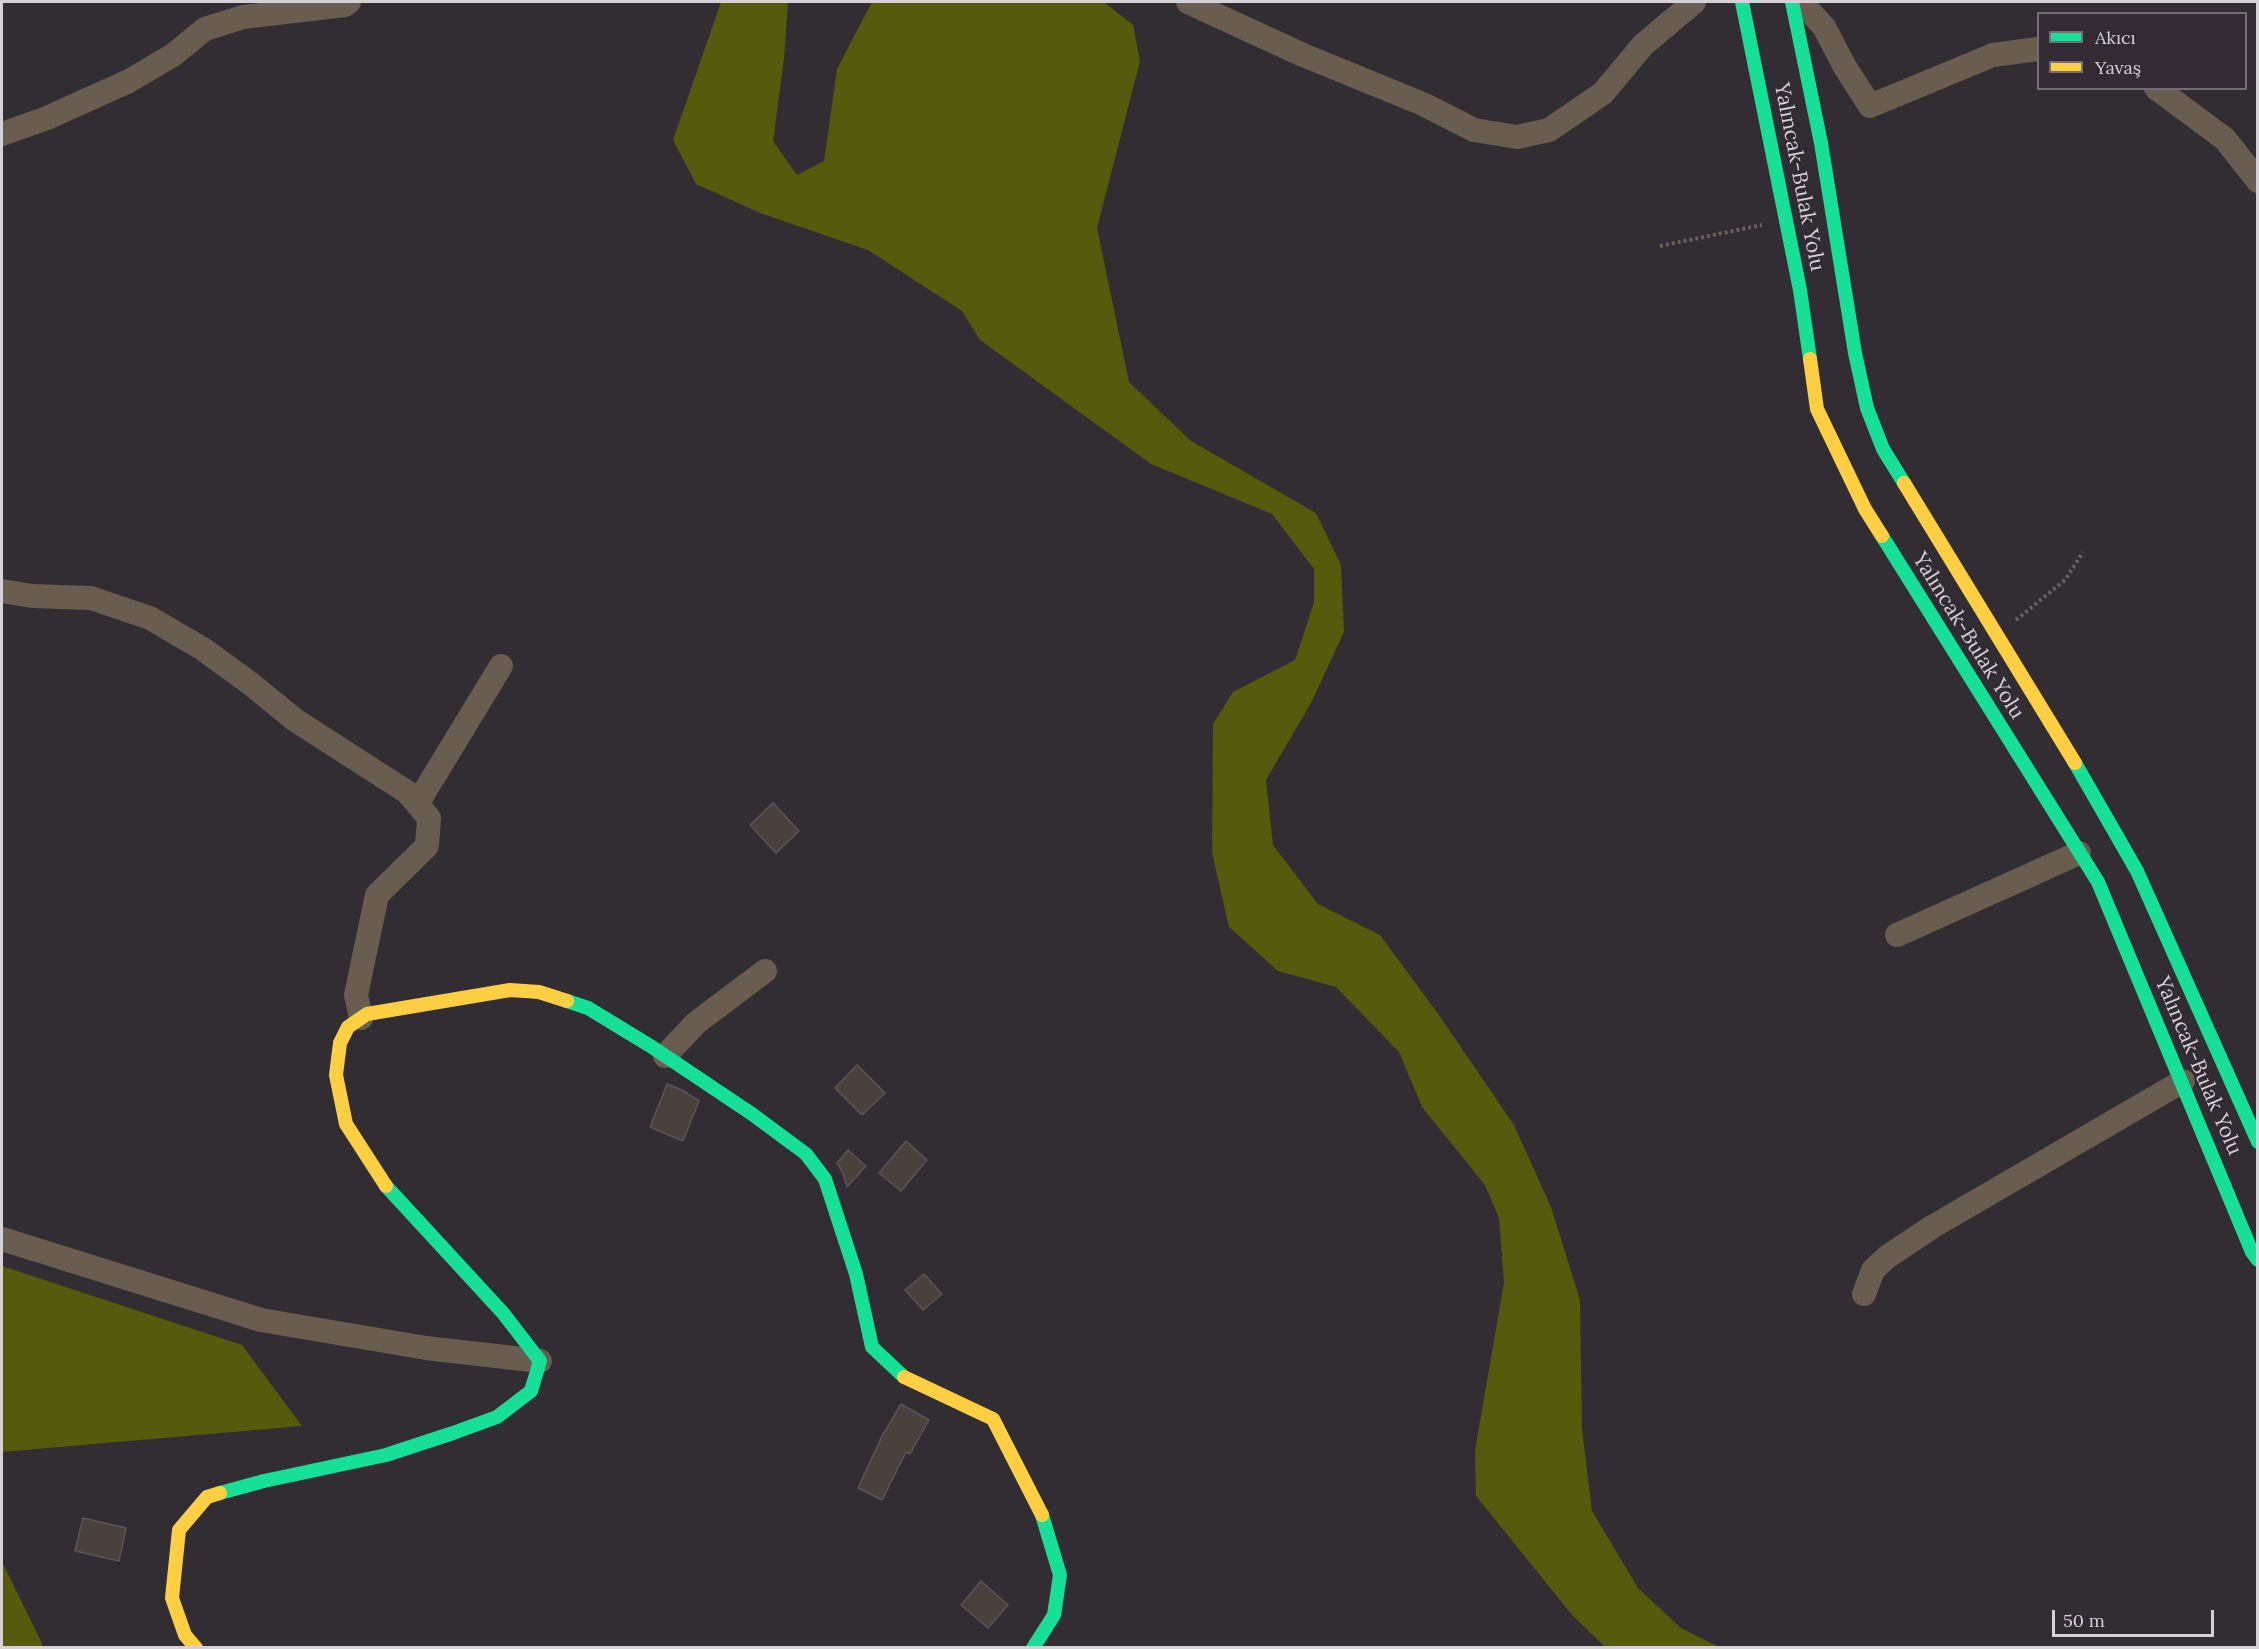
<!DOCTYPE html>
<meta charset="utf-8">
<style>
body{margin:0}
#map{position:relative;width:2259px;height:1649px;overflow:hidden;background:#312d32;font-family:Lora,serif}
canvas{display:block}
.frame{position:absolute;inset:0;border:3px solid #d6d1d7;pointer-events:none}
.legend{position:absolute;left:2037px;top:12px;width:210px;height:78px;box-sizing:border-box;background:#322b34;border:2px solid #746d75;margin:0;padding:8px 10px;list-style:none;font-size:18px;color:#d6d1d7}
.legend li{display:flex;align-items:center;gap:12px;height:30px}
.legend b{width:30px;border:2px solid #746d75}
.scale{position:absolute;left:2052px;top:1610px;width:162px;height:27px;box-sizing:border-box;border:3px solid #d6d1d7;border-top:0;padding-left:8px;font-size:18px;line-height:21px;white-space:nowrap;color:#d6d1d7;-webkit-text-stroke:4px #322b34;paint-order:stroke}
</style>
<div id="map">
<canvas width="2259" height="1649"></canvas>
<div class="frame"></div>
<ul class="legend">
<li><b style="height:8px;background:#16e098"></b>Akıcı</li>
<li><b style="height:8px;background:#ffcf43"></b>Yavaş</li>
</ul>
<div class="scale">50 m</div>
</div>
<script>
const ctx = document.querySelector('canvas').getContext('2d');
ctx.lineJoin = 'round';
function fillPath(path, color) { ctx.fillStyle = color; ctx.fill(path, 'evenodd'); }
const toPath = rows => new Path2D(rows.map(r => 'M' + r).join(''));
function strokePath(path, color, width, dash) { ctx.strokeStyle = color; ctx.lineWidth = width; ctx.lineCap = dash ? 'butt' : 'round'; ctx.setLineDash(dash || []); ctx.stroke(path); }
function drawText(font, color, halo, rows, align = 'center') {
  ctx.font = font + ' Lora,serif'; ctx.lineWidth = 4.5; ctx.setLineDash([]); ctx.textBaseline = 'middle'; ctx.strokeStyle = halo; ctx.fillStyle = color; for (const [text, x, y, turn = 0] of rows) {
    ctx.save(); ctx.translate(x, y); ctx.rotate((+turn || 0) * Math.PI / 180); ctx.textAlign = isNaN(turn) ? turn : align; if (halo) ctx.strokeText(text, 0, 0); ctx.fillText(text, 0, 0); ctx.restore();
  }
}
fillPath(toPath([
 [721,2,788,2,784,59,773,141,797,175,824,161,837,69,872,2,1104,2,1133,25,1140,61,1097,228,1129,382,1191,441,1316,513,1341,565,1344,632,1311,703,1266,780,1273,845,1318,904,1380,935,1439,1015,1514,1125,1551,1207,1580,1300,1582,1429,1592,1511,1638,1588,1681,1628,1719,1647,1605,1647,1572,1615,1476,1496,1475,1450,1504,1283,1499,1218,1485,1185,1422,1107,1399,1052,1336,987,1278,971,1229,927,1212,853,1213,724,1233,692,1295,660,1314,602,1314,569,1272,514,1151,464,980,340,962,311,868,250,760,213,696,184,673,140],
 [2,1266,242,1345,302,1426,2,1452],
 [2,1562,40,1639,43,1647,2,1647]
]), '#555a0c');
const building = toPath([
 [773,803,799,831,776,853,750,825,773,803],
 [857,1065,885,1093,862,1115,835,1088,857,1065],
 [667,1084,682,1090,699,1101,683,1141,650,1127,667,1084],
 [906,1141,927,1160,901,1191,879,1173,906,1141],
 [848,1150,866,1166,847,1187,843,1173,837,1163,848,1150],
 [924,1274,942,1294,923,1310,905,1290,924,1274],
 [901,1404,929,1420,910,1454,906,1452,882,1500,858,1488,881,1438,901,1404],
 [83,1518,126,1528,119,1561,75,1551,83,1518],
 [981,1581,1008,1605,988,1628,961,1605,981,1581]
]);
fillPath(building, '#4a413c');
strokePath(building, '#5a5657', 1.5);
strokePath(toPath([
 [1660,246,1762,225],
 [2016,620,2065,580,2083,552]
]), '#686058', 4, [3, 3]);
strokePath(toPath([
 [1188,2,1303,55,1423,104,1474,130,1517,137,1549,130,1603,93,1643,45,1694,2],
 [1801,2,1824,27,1845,67,1870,106,1993,55,2038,49],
 [2156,88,2225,139,2258,181],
 [2,134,47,118,129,81,173,55,205,29,243,17,345,5,349,2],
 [2,591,32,596,91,598,150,618,203,649,251,684,295,720,407,792,429,818,427,846,377,895,356,995,361,1018],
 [417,804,501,666],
 [1897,935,2079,853],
 [665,1056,696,1023,765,971],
 [2,1239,261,1320,426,1348,540,1361],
 [1864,1294,1873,1270,1887,1257,1932,1227,2183,1081]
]), '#695d4f', 24);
strokePath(toPath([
 [1742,2,1800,290,1810,359],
 [1792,2,1821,143,1855,353,1867,408,1883,449,1904,483],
 [1882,536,2098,882,2252,1252,2258,1260],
 [2075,763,2137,871,2258,1142],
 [567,1001,588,1008,652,1047,752,1114,806,1154,825,1179,856,1274,872,1347,904,1377],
 [220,1493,264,1481,386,1455,453,1433,497,1417,531,1391,540,1361,503,1313,386,1186],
 [1033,1648,1054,1615,1060,1575,1042,1515]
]), '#16e098', 14);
strokePath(toPath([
 [1810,359,1817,409,1865,509,1882,536],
 [1904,483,2075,763],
 [386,1186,346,1124,336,1075,340,1043,348,1027,367,1014,510,990,539,992,567,1001],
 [904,1377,993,1419,1042,1515],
 [196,1648,185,1635,172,1598,179,1530,207,1497,220,1493]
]), '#ffcf43', 14);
drawText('21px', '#d6d1d7', '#322b34', [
 ["Yalıncak-Bulak Yolu",1799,177,79],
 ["Yalıncak-Bulak Yolu",1968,636,58],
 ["Yalıncak-Bulak Yolu",2198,1066,67]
]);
</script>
